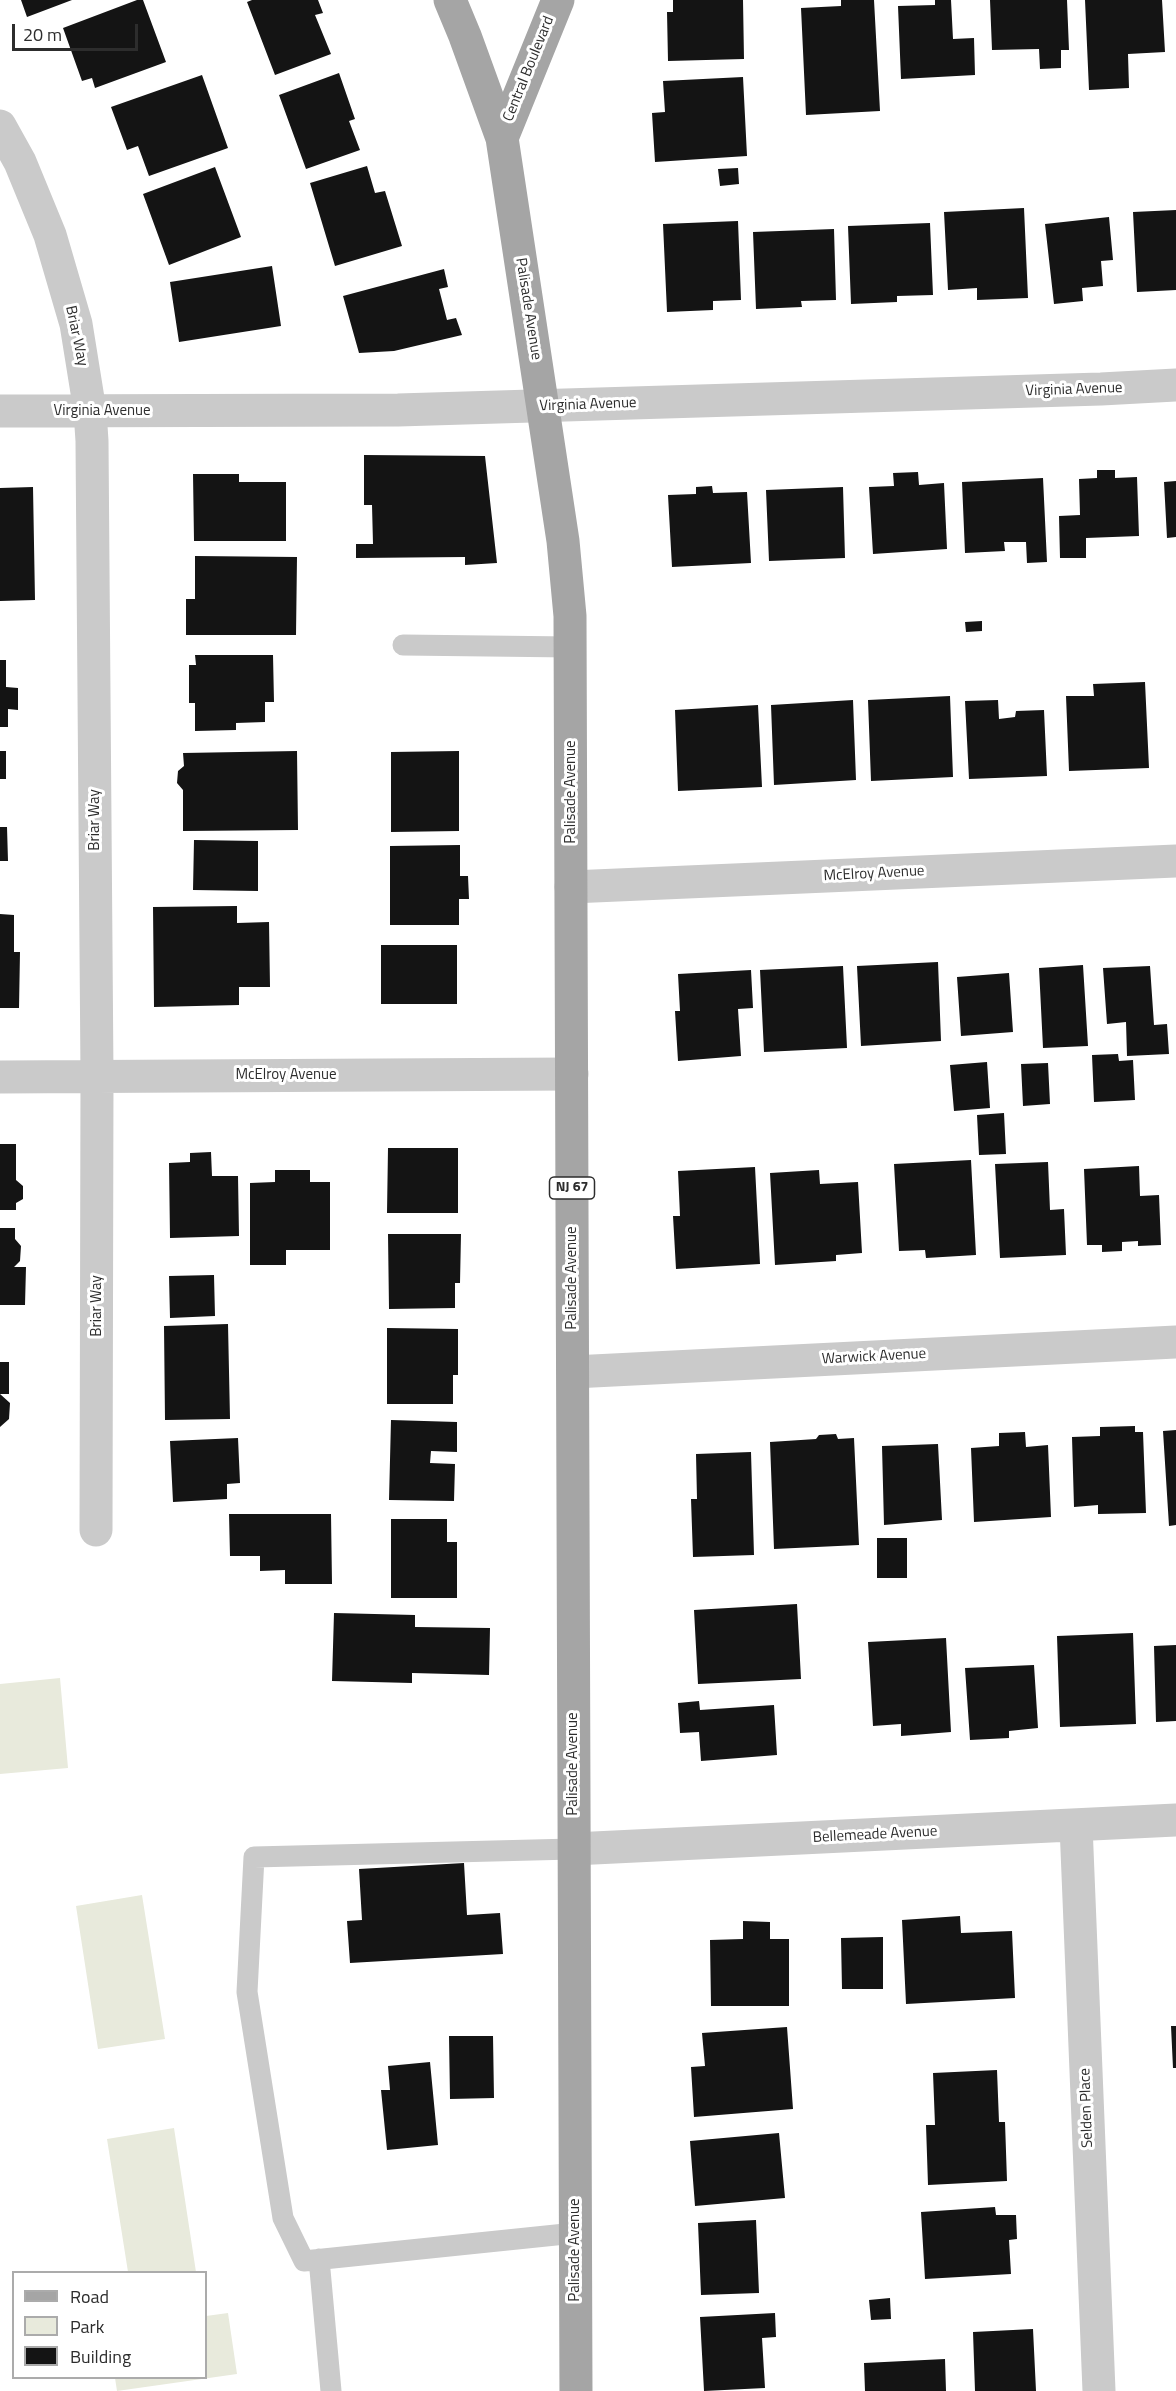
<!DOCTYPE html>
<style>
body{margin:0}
#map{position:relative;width:1176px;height:2391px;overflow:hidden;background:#fff;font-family:"Titillium Web",sans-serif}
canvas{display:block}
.legend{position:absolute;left:12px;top:2271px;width:195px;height:108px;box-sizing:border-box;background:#fff;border:2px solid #ababab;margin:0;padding:8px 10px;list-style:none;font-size:18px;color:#2d2d2d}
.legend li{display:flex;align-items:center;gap:12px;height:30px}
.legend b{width:30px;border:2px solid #ababab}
.scale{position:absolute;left:12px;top:24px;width:126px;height:27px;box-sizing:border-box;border:3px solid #2d2d2d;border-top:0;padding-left:8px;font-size:18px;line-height:21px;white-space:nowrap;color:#2d2d2d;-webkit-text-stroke:4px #fff;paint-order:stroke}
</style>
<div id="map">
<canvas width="1176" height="2391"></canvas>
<ul class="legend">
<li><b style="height:8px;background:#a5a5a5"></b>Road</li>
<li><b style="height:16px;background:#e8eadc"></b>Park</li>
<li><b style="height:16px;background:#141414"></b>Building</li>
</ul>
<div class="scale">20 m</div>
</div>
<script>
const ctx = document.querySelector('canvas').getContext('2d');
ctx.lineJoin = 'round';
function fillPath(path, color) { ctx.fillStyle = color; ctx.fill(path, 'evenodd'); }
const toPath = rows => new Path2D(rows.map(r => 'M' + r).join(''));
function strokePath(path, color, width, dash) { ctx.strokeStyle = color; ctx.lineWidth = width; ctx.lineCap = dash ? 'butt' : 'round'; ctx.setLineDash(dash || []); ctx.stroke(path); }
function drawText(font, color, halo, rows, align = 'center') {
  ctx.font = font + ' "Titillium Web",sans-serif'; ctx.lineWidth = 6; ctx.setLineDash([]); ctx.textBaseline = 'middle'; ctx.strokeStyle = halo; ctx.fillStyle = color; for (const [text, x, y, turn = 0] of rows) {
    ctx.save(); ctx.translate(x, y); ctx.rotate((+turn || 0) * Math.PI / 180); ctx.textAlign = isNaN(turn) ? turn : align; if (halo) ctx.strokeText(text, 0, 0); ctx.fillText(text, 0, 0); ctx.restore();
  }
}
fillPath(toPath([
 [60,1678,68,1768,0,1774,0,1684],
 [142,1895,165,2039,98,2049,76,1906],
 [174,2128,196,2272,128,2272,107,2139],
 [228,2313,237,2374,117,2391,115,2378,206,2378,206,2316]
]), '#e8eadc');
fillPath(toPath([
 [21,0,72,0,27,17],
 [137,0,143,0,166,62,95,88,92,78,82,81,63,28],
 [252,0,318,0,323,13,315,15,331,54,275,75,247,2],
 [673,0,743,0,744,59,668,61,667,12,673,12],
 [841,0,874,0,880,111,806,115,801,8,841,6],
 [935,0,951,0,953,39,974,38,975,75,901,79,898,6,935,5],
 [990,0,1067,0,1069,50,1061,50,1061,68,1040,69,1039,49,992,50],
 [1085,0,1162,0,1165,52,1128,54,1129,88,1089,90],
 [339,73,355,119,349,121,360,150,306,169,279,95],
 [202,75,228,148,149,176,138,146,127,150,111,107],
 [743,77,747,156,655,162,652,113,665,112,663,81],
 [367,166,375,193,385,191,402,246,335,266,310,183],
 [215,167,241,237,169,265,143,194],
 [738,168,739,184,720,186,718,169],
 [1024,208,1028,298,977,300,977,288,948,290,944,212],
 [1176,210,1176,290,1137,292,1133,212],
 [1109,217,1113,260,1101,261,1103,286,1082,288,1083,301,1054,304,1045,224],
 [738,221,741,300,713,301,713,310,667,312,663,224],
 [930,223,933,295,897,296,897,302,851,304,848,226],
 [834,229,836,300,801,301,802,307,756,309,753,232],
 [272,266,281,326,179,342,170,282],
 [444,269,448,287,439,289,447,320,456,318,462,335,394,351,359,353,343,296],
 [364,455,485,456,497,563,465,565,465,557,356,558,356,544,373,544,372,505,364,505],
 [1097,470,1115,470,1115,478,1137,477,1139,536,1086,538,1086,558,1060,558,1059,516,1080,515,1079,479,1097,478],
 [918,472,919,485,944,483,947,549,873,554,869,487,894,486,893,473],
 [193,474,239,474,239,482,286,482,286,541,194,541],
 [1043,478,1047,562,1027,563,1026,542,1004,542,1005,551,965,553,962,482],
 [1176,481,1176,537,1167,538,1164,482],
 [712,486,713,493,747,492,751,563,672,567,668,495,696,494,696,487],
 [33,487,35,600,0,601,0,488],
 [843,487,845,558,769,561,766,490],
 [195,556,297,557,296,635,186,635,186,599,195,599],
 [982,621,982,631,966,632,965,622],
 [195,655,273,655,274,702,265,702,265,722,236,723,236,730,195,731,195,703,189,703,189,665,196,665],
 [0,660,6,660,6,687,18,688,18,710,8,709,8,727,0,727],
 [1145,682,1149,768,1069,771,1066,696,1094,696,1093,684],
 [950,696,953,777,871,781,868,700],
 [853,700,856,780,774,785,771,705],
 [998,700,999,719,1015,717,1016,711,1044,710,1047,776,969,779,965,701],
 [758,705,762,787,678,791,675,710],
 [0,751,6,751,6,779,0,779],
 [297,751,298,830,183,831,183,790,177,783,178,771,184,766,183,753],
 [459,751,459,831,391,832,391,752],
 [0,827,7,827,8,861,0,861],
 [194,840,258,841,258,891,193,890],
 [460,845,460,876,468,876,469,899,459,899,459,925,390,925,390,846],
 [237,906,237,923,269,922,270,987,239,987,239,1005,154,1007,153,907],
 [0,914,14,915,14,952,20,952,19,1008,0,1008],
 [381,945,457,945,457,1004,381,1004],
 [938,962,941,1041,861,1046,857,966],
 [1083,965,1088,1046,1043,1048,1039,968],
 [843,966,847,1048,764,1052,760,970],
 [1150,966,1154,1025,1167,1024,1169,1054,1127,1056,1126,1022,1107,1024,1103,968],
 [751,970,753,1008,738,1009,741,1056,678,1061,675,1011,680,1011,678,974],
 [1009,973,1013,1032,961,1036,957,977],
 [1118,1054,1119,1061,1133,1060,1135,1100,1094,1102,1092,1055],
 [987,1062,990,1108,954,1111,950,1065],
 [1048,1063,1050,1104,1023,1106,1021,1064],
 [1004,1113,1006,1154,979,1155,977,1115],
 [0,1144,16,1144,16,1180,23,1186,23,1199,16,1203,16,1210,0,1210],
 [388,1148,458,1148,458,1213,387,1213],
 [211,1152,212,1176,238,1176,239,1236,170,1238,169,1163,190,1162,190,1153],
 [971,1160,976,1255,926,1258,925,1250,899,1251,894,1164],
 [1048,1162,1050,1210,1064,1209,1066,1255,1000,1258,995,1164],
 [1139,1166,1140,1196,1159,1195,1161,1245,1138,1246,1138,1241,1122,1242,1122,1251,1102,1252,1102,1245,1087,1245,1084,1169],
 [755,1167,760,1264,676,1269,673,1216,680,1216,678,1171],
 [275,1170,310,1170,310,1182,330,1182,330,1250,286,1250,286,1265,250,1265,250,1183,275,1182],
 [819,1170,820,1184,858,1182,862,1253,836,1255,836,1261,775,1265,770,1173],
 [0,1228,15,1228,15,1239,21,1246,20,1261,14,1267,26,1267,25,1305,0,1305],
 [388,1234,461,1234,460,1283,455,1283,455,1308,389,1309],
 [214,1275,215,1316,170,1318,169,1276],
 [228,1324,230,1419,165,1420,164,1326],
 [387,1328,458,1329,458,1375,453,1375,453,1404,387,1404],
 [0,1362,9,1362,9,1394,0,1394],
 [0,1394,10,1403,9,1419,0,1427],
 [391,1420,457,1422,457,1452,431,1451,430,1463,455,1464,454,1501,389,1500],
 [1135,1426,1135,1432,1143,1432,1146,1513,1098,1514,1098,1505,1074,1507,1072,1437,1100,1436,1100,1427],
 [1176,1430,1176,1525,1169,1526,1163,1431],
 [1025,1432,1026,1447,1048,1445,1051,1517,974,1522,971,1448,999,1446,999,1433],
 [836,1434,838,1439,854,1438,859,1545,774,1549,770,1442,816,1439,819,1435],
 [238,1438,240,1483,227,1484,227,1499,173,1502,170,1441],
 [938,1444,942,1520,884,1525,882,1446],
 [751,1452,754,1555,693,1557,691,1499,697,1499,696,1454],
 [229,1514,331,1514,332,1584,285,1584,285,1570,260,1571,260,1556,230,1556],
 [391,1519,447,1519,447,1542,457,1542,457,1598,391,1598],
 [877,1538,907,1538,907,1578,877,1578],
 [797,1604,801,1679,698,1684,694,1610],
 [334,1613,415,1615,415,1627,490,1628,489,1675,412,1673,412,1683,332,1681],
 [1133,1633,1136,1724,1060,1727,1057,1636],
 [946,1638,951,1732,901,1736,901,1724,873,1726,868,1642],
 [1176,1645,1176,1721,1156,1722,1154,1646],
 [1034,1665,1038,1728,1009,1731,1009,1738,970,1740,965,1668],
 [699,1701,700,1710,774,1705,777,1755,701,1761,699,1732,680,1733,678,1703],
 [464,1863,467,1915,500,1913,503,1954,350,1963,347,1921,362,1920,359,1869],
 [960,1916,961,1933,1012,1931,1015,1998,906,2004,902,1920],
 [743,1921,770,1922,770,1939,789,1939,789,2006,711,2006,710,1940,743,1939],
 [883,1937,883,1989,842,1989,841,1938],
 [1171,2026,1176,2026,1176,2068,1173,2068],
 [787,2027,793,2109,694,2117,691,2067,705,2066,702,2033],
 [449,2036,493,2036,494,2098,450,2099],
 [430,2062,438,2145,387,2150,381,2090,390,2090,388,2066],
 [997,2070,999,2122,1005,2122,1007,2181,928,2185,926,2125,935,2125,933,2073],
 [779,2133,785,2198,695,2206,690,2141],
 [995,2207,996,2215,1016,2215,1017,2239,1009,2240,1011,2274,925,2279,921,2212],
 [756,2220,759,2293,701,2295,698,2223],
 [890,2298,891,2319,871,2320,869,2300],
 [775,2313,776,2337,762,2338,765,2388,704,2391,700,2317],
 [1033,2329,1036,2391,975,2391,973,2332],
 [945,2359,946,2391,865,2391,864,2363]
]), '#141414');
strokePath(toPath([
 [403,645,571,647],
 [573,1849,254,1857,247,1992,283,2218,304,2261,575,2233],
 [319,2259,331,2391]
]), '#cacaca', 21);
strokePath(toPath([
 [0,126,20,162,50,235,76,324,90,411,92,441,97,1076,96,1530],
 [0,411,398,410,1101,389,1176,385],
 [571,887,1176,861],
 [0,1077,572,1074],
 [573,1372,1176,1342],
 [1076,1825,1099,2391],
 [573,1849,1176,1820]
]), '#cacaca', 33);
strokePath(toPath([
 [450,0,465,36,502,138,563,541,570,616,576,2391],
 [502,138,558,0]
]), '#a5a5a5', 33);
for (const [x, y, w] of [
 [572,1188,45]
]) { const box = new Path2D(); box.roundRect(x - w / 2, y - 11, w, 22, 4.5); ctx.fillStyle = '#fff'; ctx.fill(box); strokePath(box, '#2d2d2d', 1.5); }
drawText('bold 14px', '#2d2d2d', null, [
 ["NJ 67",572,1188]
]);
drawText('15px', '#2d2d2d', '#fff', [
 ["Central Boulevard",529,69,-68],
 ["Palisade Avenue",528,309,81],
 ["Briar Way",76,336,78],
 ["Virginia Avenue",1074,390,-2],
 ["Virginia Avenue",588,405,-2],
 ["Virginia Avenue",102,411],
 ["Palisade Avenue",571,792,-90],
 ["Briar Way",95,820,-90],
 ["McElroy Avenue",874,874,-3],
 ["McElroy Avenue",286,1075],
 ["Palisade Avenue",572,1278,-90],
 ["Briar Way",97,1306,-90],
 ["Warwick Avenue",874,1357,-3],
 ["Palisade Avenue",573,1764,-90],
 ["Bellemeade Avenue",875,1835,-3],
 ["Selden Place",1087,2108,-92],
 ["Palisade Avenue",575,2250,-90]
]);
</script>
